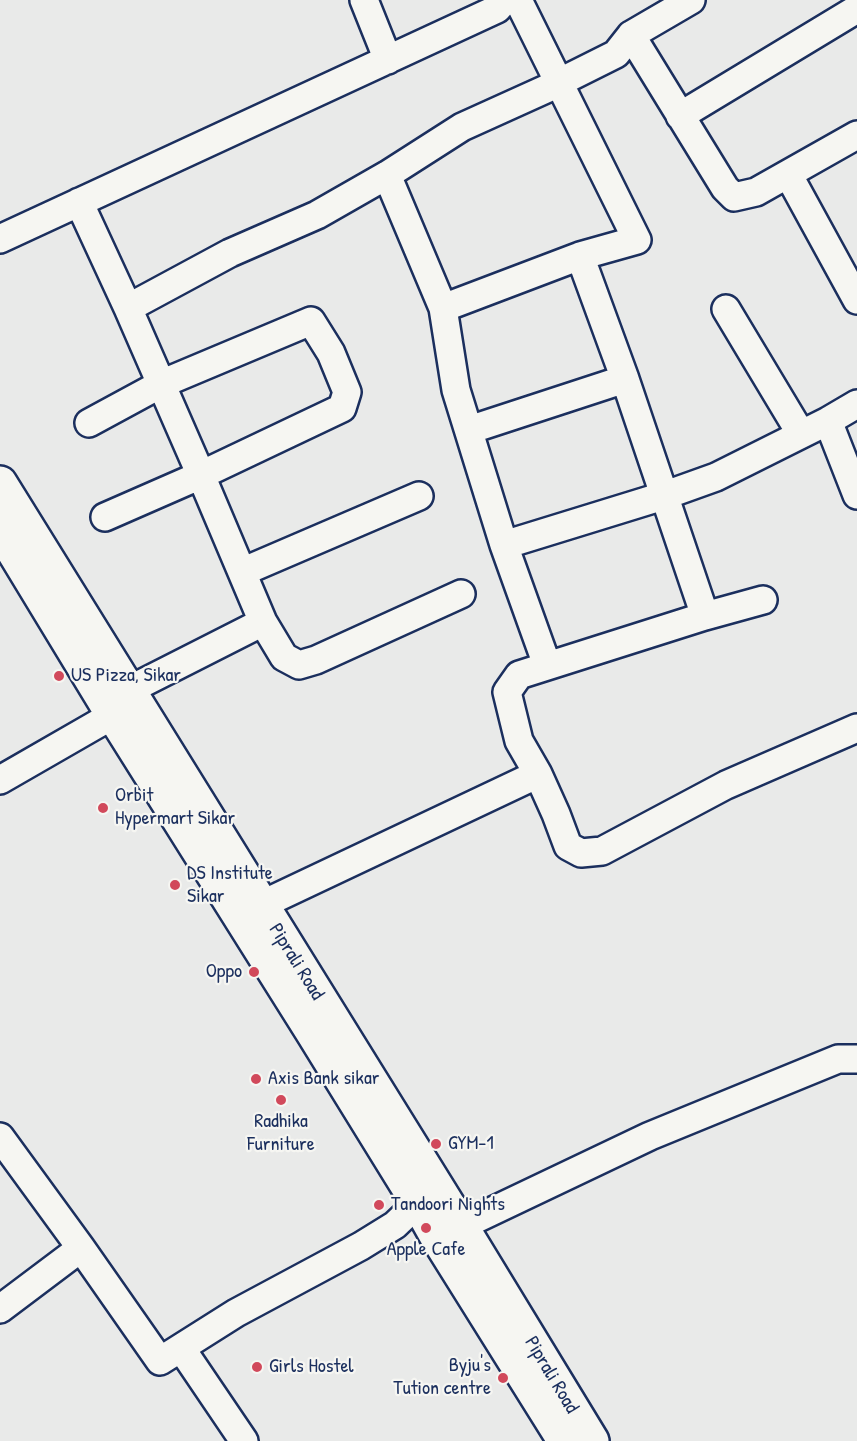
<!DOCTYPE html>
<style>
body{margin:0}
canvas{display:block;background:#e9eae9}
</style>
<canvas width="857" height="1441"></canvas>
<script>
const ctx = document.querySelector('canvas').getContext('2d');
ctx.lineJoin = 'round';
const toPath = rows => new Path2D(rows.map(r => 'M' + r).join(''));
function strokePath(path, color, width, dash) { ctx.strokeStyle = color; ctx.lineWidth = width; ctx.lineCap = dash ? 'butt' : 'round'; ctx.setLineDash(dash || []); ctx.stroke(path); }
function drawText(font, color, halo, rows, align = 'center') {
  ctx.font = font + ' "Patrick Hand",sans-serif'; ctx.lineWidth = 4.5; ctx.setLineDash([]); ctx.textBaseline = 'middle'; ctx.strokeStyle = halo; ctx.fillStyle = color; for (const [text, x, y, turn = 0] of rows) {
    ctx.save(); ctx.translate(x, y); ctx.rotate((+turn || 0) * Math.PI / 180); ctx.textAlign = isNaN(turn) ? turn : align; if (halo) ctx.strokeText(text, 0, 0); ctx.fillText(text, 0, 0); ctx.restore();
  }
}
const minor = toPath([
 [364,0,388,60],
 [631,35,691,0],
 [680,116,857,9],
 [788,174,857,300],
 [387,175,443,308,456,390,504,545,547,665],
 [79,202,128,308,197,466,263,622,284,657,299,665,316,660,461,594],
 [0,239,497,9,505,0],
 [580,256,625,379,705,616],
 [128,308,230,253,317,215,387,175,462,127,546,89,616,54,631,35,725,188,734,197,756,192,857,135],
 [443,308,580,256,637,240,518,0],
 [726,309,801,434],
 [828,421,857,495],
 [89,423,161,384,311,321,331,353,347,392,342,408,201,475,105,517],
 [469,430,625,379],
 [504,545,663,496,716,477,828,421,857,404],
 [242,572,419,496],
 [129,690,263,622],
 [538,774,519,741,507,692,519,675,705,616,763,600],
 [0,780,113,715],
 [261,905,538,774,556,814,568,846,581,853,602,851,726,785,857,728],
 [0,1137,81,1248,160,1361,236,1313,361,1246,395,1225,418,1203],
 [461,1226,650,1136,838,1059,857,1059],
 [0,1309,81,1248],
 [181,1348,244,1441]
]);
const major = toPath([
 [0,483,461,1226,592,1441],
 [0,529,105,702,313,1033,418,1203,437,1237,559,1432]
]);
strokePath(minor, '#1b2f5e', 32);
strokePath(major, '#1b2f5e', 38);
strokePath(minor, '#f6f6f2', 27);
strokePath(major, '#f6f6f2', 33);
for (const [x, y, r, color] of [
 [59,676,6,"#d1495b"],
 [103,808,6,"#d1495b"],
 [175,885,6,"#d1495b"],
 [254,972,6,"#d1495b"],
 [256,1079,6,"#d1495b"],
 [281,1100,6,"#d1495b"],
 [436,1144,6,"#d1495b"],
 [379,1205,6,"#d1495b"],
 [426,1228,6,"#d1495b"],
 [257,1367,6,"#d1495b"],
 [503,1378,6,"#d1495b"]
]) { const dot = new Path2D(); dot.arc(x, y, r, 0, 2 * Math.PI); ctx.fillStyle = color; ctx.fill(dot); strokePath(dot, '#f6f6f2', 2); }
drawText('20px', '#1b2f5e', '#f6f6f2', [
 ["US Pizza, Sikar",71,676],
 ["Orbit",115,796],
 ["Hypermart Sikar",115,819],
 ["DS Institute",187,874],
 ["Sikar",187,897],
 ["Oppo",242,972,"right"],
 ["Axis Bank sikar",268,1079],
 ["Radhika",281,1122,"center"],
 ["Furniture",281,1145,"center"],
 ["GYM-1",448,1144],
 ["Tandoori Nights",391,1205],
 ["Apple Cafe",426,1250,"center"],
 ["Byju's",491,1366,"right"],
 ["Tution centre",491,1389,"right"],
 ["Girls Hostel",269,1367]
], 'left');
drawText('20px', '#1b2f5e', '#f6f6f2', [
 ["Piprali Road",296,962,58],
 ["Piprali Road",551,1375,59]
]);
</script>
